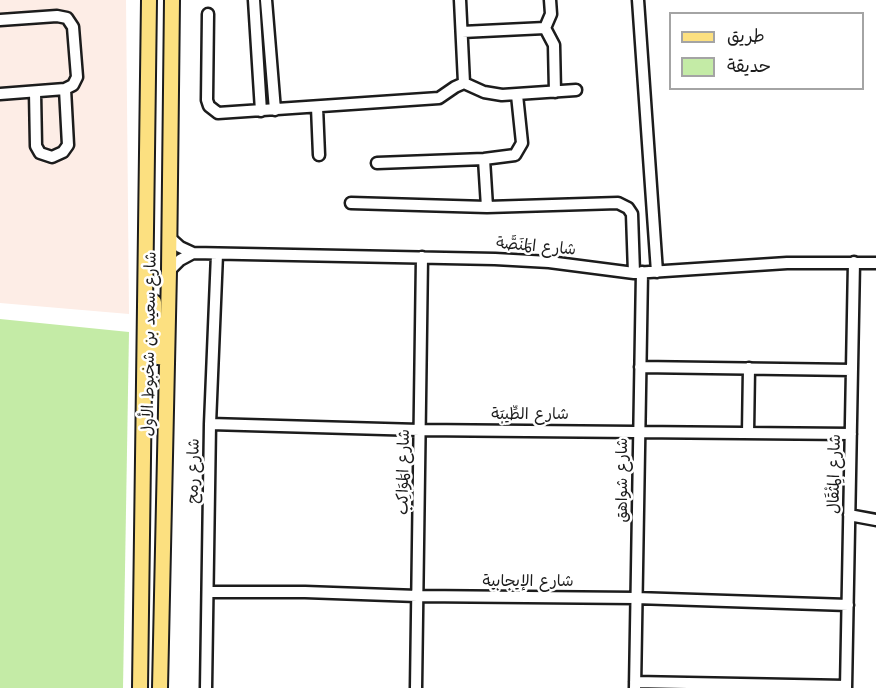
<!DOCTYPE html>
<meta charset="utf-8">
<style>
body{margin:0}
#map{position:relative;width:876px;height:688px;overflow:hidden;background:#fff;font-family:"Shantell Sans","Playpen Sans Arabic",sans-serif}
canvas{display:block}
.legend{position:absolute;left:669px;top:12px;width:195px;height:78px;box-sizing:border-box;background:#fff;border:2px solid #a4a4a4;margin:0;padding:8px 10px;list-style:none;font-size:18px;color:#1c1c1c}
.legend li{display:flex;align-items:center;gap:12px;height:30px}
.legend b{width:30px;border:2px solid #a4a4a4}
</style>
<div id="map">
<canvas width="876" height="688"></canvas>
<ul class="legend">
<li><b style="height:8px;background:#fce080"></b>طريق</li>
<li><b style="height:16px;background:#c4eba6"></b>حديقة</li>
</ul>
</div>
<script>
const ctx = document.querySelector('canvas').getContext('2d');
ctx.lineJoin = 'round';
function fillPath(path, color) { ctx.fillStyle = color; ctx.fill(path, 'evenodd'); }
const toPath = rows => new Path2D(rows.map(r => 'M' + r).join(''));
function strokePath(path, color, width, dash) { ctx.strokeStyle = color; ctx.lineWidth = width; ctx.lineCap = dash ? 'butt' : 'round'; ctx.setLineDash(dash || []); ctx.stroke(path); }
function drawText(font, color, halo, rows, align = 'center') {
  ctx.font = font + ' "Shantell Sans","Playpen Sans Arabic",sans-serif'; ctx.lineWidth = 5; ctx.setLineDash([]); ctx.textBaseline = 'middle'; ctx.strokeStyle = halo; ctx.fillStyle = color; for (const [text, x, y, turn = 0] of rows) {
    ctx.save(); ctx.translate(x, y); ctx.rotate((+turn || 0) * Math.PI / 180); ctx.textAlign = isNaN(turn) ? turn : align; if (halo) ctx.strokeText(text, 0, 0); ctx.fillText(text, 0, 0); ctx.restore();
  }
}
fillPath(toPath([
 [0,0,126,0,129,314,0,303]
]), '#fdede6');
fillPath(toPath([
 [0,319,129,332,123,688,0,688]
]), '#c4eba6');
const minor = toPath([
 [254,0,261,111],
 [266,0,275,110],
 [460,0,464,83],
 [550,0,551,14,545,28,554,45,555,92],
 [638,0,657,272],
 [208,14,207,100,209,106,218,113,439,98,455,87,464,83,484,92,502,95,576,90],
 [0,20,57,16,67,18,73,27,77,77,73,85,65,89,0,94],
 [462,32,545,28],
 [35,92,36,146,40,153,52,157,63,152,68,145,65,89],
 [317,107,319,155],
 [484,159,487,207],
 [377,163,484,159,515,155,522,143,517,95],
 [351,203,487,207,618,203,628,208,632,214,634,273],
 [169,237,180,247,193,253],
 [169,271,180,260,193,253,495,259,549,262,634,273,787,263,876,263],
 [640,367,852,370],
 [210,424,419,430,851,434],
 [748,433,749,368],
 [849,515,876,520],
 [208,592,305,592,417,596,636,598,848,605],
 [635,682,846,686],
 [206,688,210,424,217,254],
 [416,688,422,257],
 [635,688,642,272],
 [846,688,854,262]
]);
const major = toPath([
 [154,302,154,352,158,357,167,358],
 [140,688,149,0],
 [160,688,169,271,172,0]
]);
strokePath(minor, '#1c1c1c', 15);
strokePath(major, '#1c1c1c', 18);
strokePath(minor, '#fff', 10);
strokePath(major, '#fce080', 14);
drawText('16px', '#1c1c1c', '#fff', [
 ["شارع المَنَصَّة",536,247,5],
 ["شارع سعيد بن شخبوط الأول",150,344,-89],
 ["شارع الطِّيبَة",530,415],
 ["شارع رمح",194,471,-89],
 ["شارع المَوَاكِب",404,472,-89],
 ["شارع المِثْقَال",835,474,-89],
 ["شارع شواهق",623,480,-90],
 ["شارع الإيجابية",528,582]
]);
</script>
